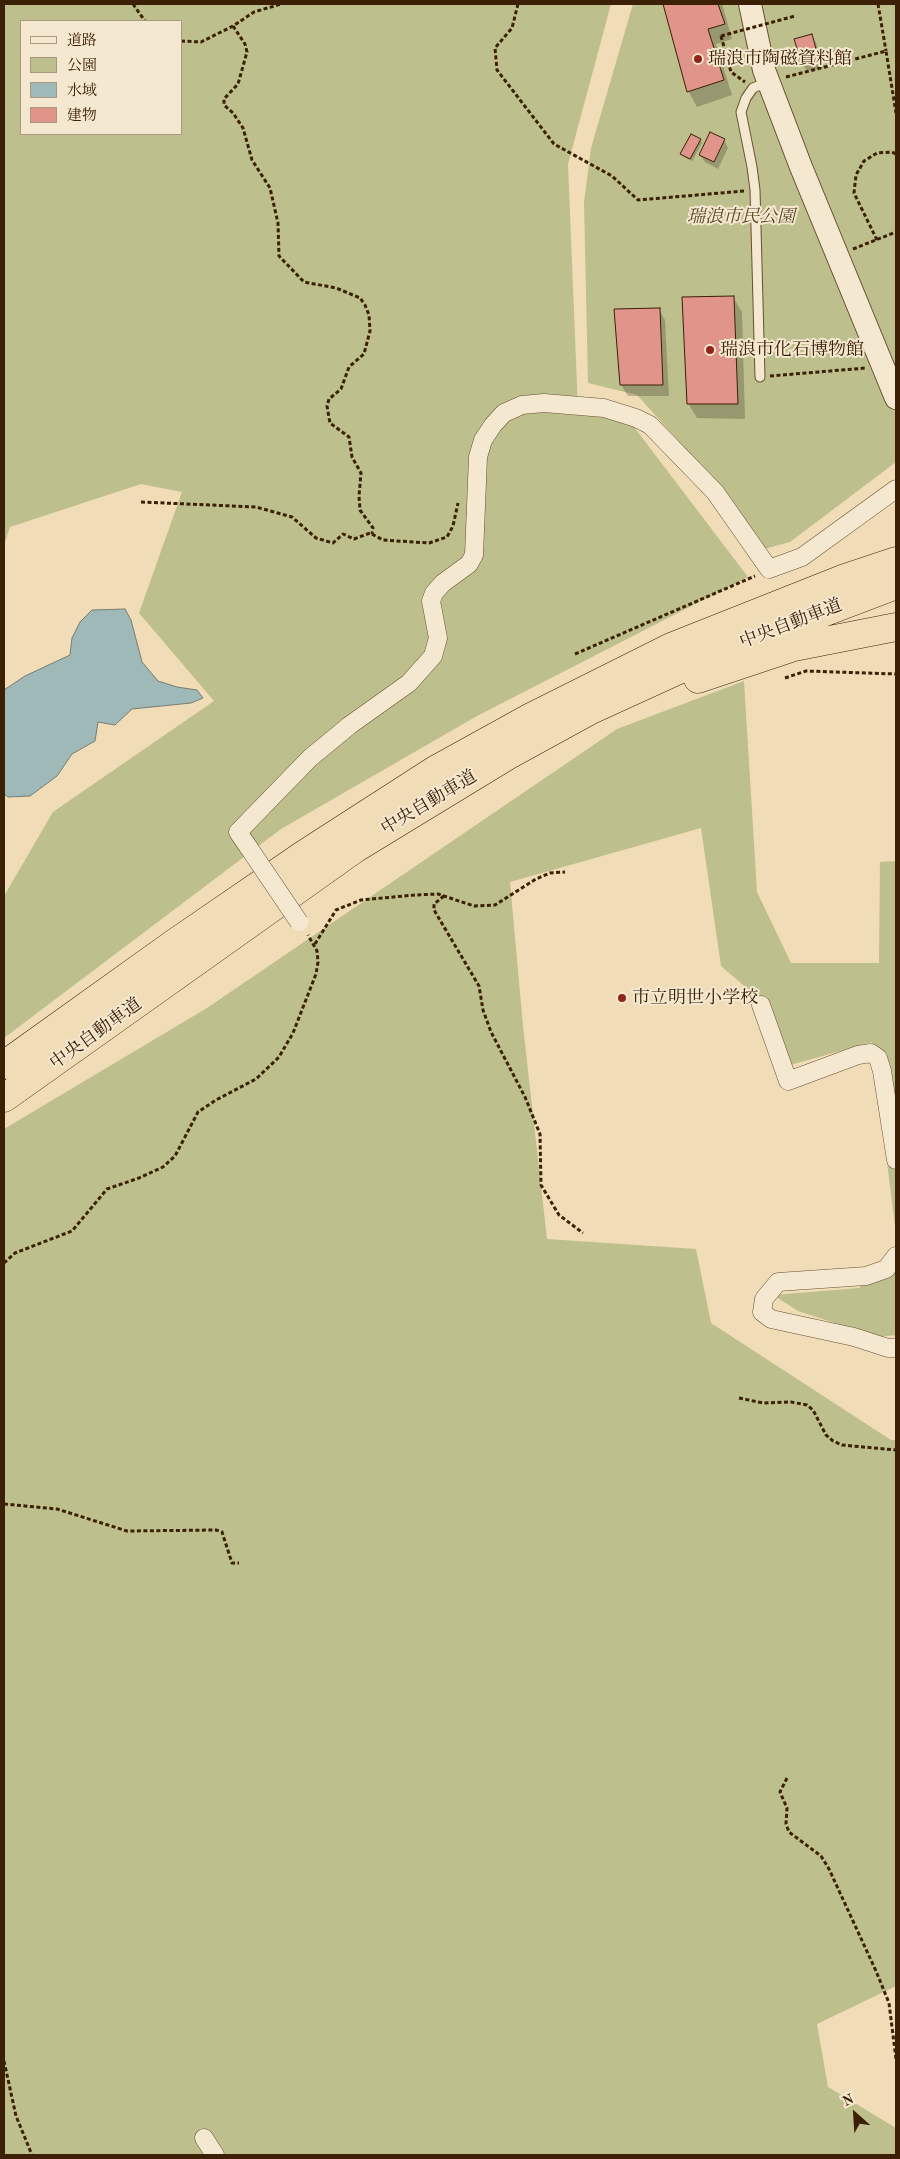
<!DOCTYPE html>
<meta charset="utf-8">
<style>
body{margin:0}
#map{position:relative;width:900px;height:2159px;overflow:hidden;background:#f0dcb7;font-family:"Old Standard TT","Noto Serif JP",serif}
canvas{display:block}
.frame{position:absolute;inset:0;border:5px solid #3c2005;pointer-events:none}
.legend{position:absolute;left:20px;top:20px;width:162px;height:115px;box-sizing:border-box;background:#f5e8d0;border:1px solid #ab987f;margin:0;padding:6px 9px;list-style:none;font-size:15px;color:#3c2005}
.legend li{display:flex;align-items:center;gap:10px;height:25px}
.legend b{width:25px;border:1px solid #ab987f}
.north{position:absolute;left:830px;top:2089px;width:50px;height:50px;-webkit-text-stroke:4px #f5e8d0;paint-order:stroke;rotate:334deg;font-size:14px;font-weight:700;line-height:20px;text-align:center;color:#3c2005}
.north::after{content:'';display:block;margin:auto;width:18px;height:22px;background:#3c2005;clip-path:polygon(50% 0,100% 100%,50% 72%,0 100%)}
</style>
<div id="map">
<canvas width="900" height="2159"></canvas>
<div class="frame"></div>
<ul class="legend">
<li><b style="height:6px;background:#f5e8d0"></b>道路</li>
<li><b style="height:14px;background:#bdbf8c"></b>公園</li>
<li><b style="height:14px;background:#9eb9b8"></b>水域</li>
<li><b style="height:14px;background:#e0948a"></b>建物</li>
</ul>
<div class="north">N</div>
</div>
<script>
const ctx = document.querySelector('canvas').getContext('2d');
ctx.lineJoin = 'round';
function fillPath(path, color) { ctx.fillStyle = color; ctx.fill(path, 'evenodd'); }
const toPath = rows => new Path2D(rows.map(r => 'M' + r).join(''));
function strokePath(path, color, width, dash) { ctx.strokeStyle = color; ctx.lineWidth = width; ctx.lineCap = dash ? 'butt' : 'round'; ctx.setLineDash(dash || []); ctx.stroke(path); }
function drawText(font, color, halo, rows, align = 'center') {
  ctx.font = font + ' "Old Standard TT","Noto Serif JP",serif'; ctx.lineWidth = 4; ctx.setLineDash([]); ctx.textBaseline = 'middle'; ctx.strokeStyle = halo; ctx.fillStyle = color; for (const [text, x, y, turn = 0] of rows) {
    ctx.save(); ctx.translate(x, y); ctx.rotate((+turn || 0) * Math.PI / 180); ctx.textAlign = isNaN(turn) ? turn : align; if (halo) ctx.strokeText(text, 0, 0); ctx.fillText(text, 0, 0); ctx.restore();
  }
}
fillPath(toPath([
 [4,4,611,4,568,164,578,410,631,423,748,577,477,716,281,829,4,1038,4,896,53,812,214,701,139,613,182,492,141,484,10,527,4,545],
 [21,21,181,21,181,134,21,134],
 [633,4,896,4,896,462,790,542,764,549,738,513,674,436,637,395,588,383,584,202,591,148],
 [744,681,757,892,791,963,879,963,880,862,896,861,896,1234,872,1042,776,1069,756,996,721,966,701,828,510,882,523,1026,547,1239,696,1249,711,1323,891,1440,896,1440,896,1986,817,2024,828,2087,896,2128,896,2155,4,2155,4,1129,207,1008,617,729],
 [896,1254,896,1335,878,1337,798,1311,773,1295,859,1288]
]), '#bdbf8c');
const water = toPath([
 [125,609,131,620,142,662,158,681,177,687,197,690,203,698,191,703,132,709,115,725,98,722,95,741,72,754,57,776,30,796,8,797,4,794,4,690,25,676,70,655,72,638,80,622,92,610,125,609]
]);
fillPath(water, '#9eb9b8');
strokePath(water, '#777c70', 1);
fillPath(toPath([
 [665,4,722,4,732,39,716,44,732,95,697,107,689,92],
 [812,36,816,43,823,68,807,71,803,64,796,40],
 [700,140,702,143,692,161,684,157,682,154],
 [724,140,728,148,718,169,705,162,700,155],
 [733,297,742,312,745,419,697,418,688,403],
 [659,309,665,320,669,396,628,396,621,385,615,310]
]), '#0003');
const building = toPath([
 [663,4,718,4,725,24,708,29,724,80,687,92,663,4],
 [812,34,819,60,802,64,794,39,812,34],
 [710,132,725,139,714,162,699,155,710,132],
 [691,134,701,139,690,159,680,154,691,134],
 [734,296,738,404,687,404,682,297,734,296],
 [660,308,663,385,620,385,614,309,660,308]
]);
fillPath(building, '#e0948a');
strokePath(building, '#3c2005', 1);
const service = toPath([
 [760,377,755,190,752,167,741,112,746,98,753,88,768,82]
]);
const minor = toPath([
 [249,848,238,832,310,758,350,725,409,683,433,656,438,638,431,601,434,593,443,583,469,564,474,555,478,457,483,440,493,425,504,413,522,405,544,403,604,408,636,418,650,425,715,492,769,569,802,557,896,489],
 [761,1005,788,1081,858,1055,871,1053,878,1058,882,1071,896,1160],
 [896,1256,886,1269,866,1276,778,1282,764,1299,762,1312,771,1319,854,1337,888,1348,896,1348],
 [204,2138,215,2155]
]);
const tertiary = toPath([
 [750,4,764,70,801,167,896,398]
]);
const motorway = toPath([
 [698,679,794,647,896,627],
 [4,1065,176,942,303,855,435,770,531,717,671,647,845,578,896,561],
 [4,1098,356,848,507,756,591,710,707,657,896,585]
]);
strokePath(service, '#694f32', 11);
strokePath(minor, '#694f32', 19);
strokePath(tertiary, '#694f32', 24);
strokePath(motorway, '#3c2005', 29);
strokePath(toPath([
 [133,4,145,21],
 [518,4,512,28,495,48,497,70,554,144,612,176,638,200,744,191],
 [878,4,886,51],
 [233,26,245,44,247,52,238,84,224,99,224,105,233,113,243,128,252,160,270,188,278,223,279,256,304,282,336,288,360,298,365,305,369,315,370,331,364,354,349,367,341,389,329,399,327,406,330,423,349,437,352,457,361,473,359,496,360,510,373,528,372,534],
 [721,36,731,72,745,82],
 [181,41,201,42,233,26,254,12,281,4],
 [786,77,886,51,896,113],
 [877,240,854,193,856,175,864,161,877,153,892,152,896,154],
 [853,249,896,232],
 [770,376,866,368],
 [141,502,256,507,292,517,316,538,333,543,343,534,354,539,370,533,383,540,429,543,447,537,453,526,458,503],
 [575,654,755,576],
 [785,678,806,671,896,674],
 [444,896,434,904,434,910,479,986,483,1010,491,1032,525,1097,540,1134,541,1185,559,1215,583,1233],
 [315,944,336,910,361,900,415,895,438,894,474,906,495,905,536,879,550,873,565,872],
 [4,1263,15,1253,72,1231,107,1189,139,1178,163,1167,175,1156,198,1112,216,1100,256,1079,279,1057,293,1033,316,974,318,962,317,951,308,935],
 [739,1398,763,1403,791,1402,807,1405,813,1410,826,1435,833,1441,842,1445,896,1450],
 [4,1504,57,1509,127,1531,216,1530,222,1532,232,1563,239,1563],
 [787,1778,780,1792,787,1808,786,1824,789,1832,821,1856,829,1869,876,1971,889,2003,896,2059],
 [4,2061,16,2116,32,2155]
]), '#3c2005', 3, [4, 2.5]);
strokePath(service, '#f5e8d0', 9);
strokePath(minor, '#f5e8d0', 18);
strokePath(tertiary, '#f5e8d0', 22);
strokePath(motorway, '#f0dcb7', 28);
const minorBridge = toPath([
 [249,848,299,922]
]);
strokePath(minorBridge, '#694f32', 19, []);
strokePath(toPath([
 [721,36,795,16]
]), '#3c2005', 3, [4, 2.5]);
strokePath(minorBridge, '#f5e8d0', 18);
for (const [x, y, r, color] of [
 [698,59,5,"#8f2418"],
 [710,350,5,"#8f2418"],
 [622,998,5,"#8f2418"]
]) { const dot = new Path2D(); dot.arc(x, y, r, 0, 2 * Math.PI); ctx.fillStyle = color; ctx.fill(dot); strokePath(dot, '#f5e8d0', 2); }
drawText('18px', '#3c2005', '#f5e8d0', [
 ["瑞浪市陶磁資料館",708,59],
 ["瑞浪市化石博物館",720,350],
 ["市立明世小学校",632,998]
], 'left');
drawText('italic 18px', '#5c4827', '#f5e8d0', [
 ["瑞浪市民公園",741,217]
]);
drawText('18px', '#3c2005', '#f5e8d0', [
 ["中央自動車道",791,624,-21],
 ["中央自動車道",429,803,-31],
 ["中央自動車道",96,1034,-36]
]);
</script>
